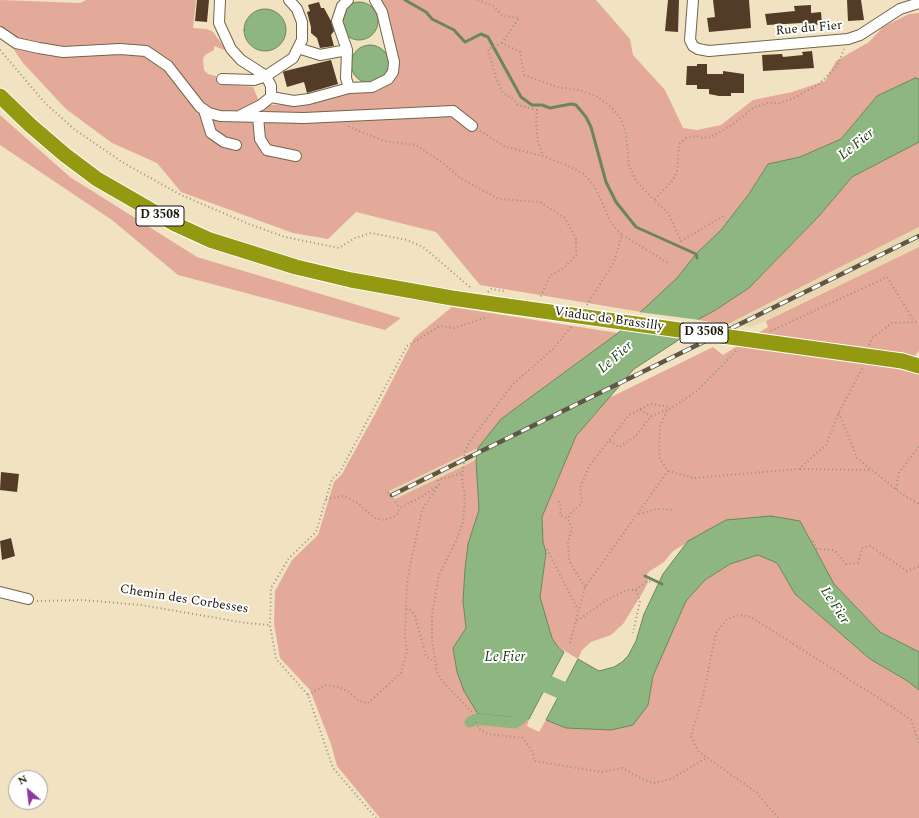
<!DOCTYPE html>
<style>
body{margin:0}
#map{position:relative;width:919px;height:818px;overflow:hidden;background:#f1e2c2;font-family:Spectral,serif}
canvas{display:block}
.north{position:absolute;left:8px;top:770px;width:40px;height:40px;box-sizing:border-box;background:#fff;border:1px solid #a3a19c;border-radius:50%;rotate:332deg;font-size:11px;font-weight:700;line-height:16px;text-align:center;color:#181308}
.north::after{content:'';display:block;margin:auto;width:14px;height:18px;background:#9036a1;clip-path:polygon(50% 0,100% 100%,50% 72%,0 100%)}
</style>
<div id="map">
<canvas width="919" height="818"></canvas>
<div class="north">N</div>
</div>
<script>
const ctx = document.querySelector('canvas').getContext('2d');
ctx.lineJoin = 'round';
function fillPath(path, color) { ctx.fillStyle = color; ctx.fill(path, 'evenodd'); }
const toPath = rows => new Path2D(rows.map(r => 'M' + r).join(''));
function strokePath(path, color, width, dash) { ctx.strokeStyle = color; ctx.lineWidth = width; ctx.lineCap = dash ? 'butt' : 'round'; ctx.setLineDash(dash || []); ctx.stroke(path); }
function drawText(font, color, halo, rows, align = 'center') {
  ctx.font = font + ' Spectral,serif'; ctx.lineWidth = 4; ctx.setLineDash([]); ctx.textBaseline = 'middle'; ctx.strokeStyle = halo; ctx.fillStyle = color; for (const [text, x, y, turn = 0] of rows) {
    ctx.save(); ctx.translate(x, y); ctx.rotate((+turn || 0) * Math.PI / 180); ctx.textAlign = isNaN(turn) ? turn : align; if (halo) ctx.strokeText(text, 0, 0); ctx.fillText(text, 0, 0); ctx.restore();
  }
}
fillPath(toPath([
 [919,227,919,247,766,321,751,327,728,324],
 [478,448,476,460,392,500,389,491]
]), '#e8d7b0');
fillPath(toPath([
 [0,0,80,3,86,0,196,0,193,28,207,29,213,32,227,51,214,46,214,50,205,55,203,59,204,70,208,74,216,76,217,83,253,87,259,101,266,105,304,104,338,95,381,89,386,86,392,81,380,0,596,0,630,39,633,55,665,90,683,128,697,130,721,125,753,100,792,92,825,81,836,61,869,42,883,27,909,14,919,13,919,79,915,78,877,96,841,139,800,157,768,164,749,194,721,230,696,254,678,277,641,312,480,285,436,232,356,212,328,239,293,233,181,192,157,163,112,143,66,109,23,63,0,29],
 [0,115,70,177,197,257,401,318,385,330,178,275,112,220,0,145],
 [919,142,919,227,728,324,697,320,714,311,749,288,819,216,852,177],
 [919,247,919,351,903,369,919,373,919,652,880,632,834,584,800,521,726,520,673,551,664,562,650,571,647,574,648,582,643,592,623,624,611,635,591,642,582,650,578,659,557,646,552,638,540,597,546,553,543,542,542,517,576,436,609,398,713,347,723,355,768,327,766,321],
 [452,307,618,333,501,419,478,448,389,491,393,500,476,460,479,510,468,544,465,569,463,601,466,628,453,648,457,672,464,691,511,719,529,719,527,726,539,732,546,720,566,728,611,730,648,705,653,676,686,601,705,580,730,564,758,555,777,563,795,594,870,659,906,680,919,690,919,818,380,818,337,766,331,744,310,690,280,658,274,624,275,591,292,560,318,535,334,482,342,474,375,414,414,338]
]), '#e3aa9a');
const water = toPath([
 '340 21a19 19 0 1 1 38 0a19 19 0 1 1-38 0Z',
 '244 30a21 21 0 1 1 42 0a21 21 0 1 1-42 0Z',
 '351 64a19 19 0 1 1 38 0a19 19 0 1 1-38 0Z',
 [915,78,919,79,919,142,852,177,819,216,749,288,714,311,697,320,677,341,634,369,576,436,542,517,543,542,546,553,540,597,552,638,557,646,564,652,529,719,478,714,464,691,457,672,453,648,466,628,463,601,465,569,468,544,479,510,476,460,478,448,501,419,618,333,678,277,696,254,721,230,749,194,768,164,800,157,841,139,877,96,915,78],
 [771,516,800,521,834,584,880,632,919,652,919,690,906,680,870,659,795,594,777,563,758,555,730,564,705,580,686,601,653,676,648,705,633,725,611,730,566,728,546,720,578,659,599,671,614,667,622,662,628,656,636,641,644,614,663,574,688,541,726,520,771,516]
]);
fillPath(water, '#8eb681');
strokePath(water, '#6b855d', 1);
fillPath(toPath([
 [638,312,700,320,683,337,619,329]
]), '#f1e2c2');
strokePath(toPath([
 [405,0,426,12,432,19,454,30,465,42,481,34,488,37,521,97,532,105,542,105,550,108,571,104,576,105,586,117,591,127,606,182,616,202,636,227,696,254,697,258],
 [645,576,662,584]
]), '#6b855d', 3);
strokePath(toPath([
 [470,722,477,719,515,723,521,719,527,704]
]), '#8eb681', 11);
strokePath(toPath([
 [527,672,536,679,575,696,585,698]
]), '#8eb681', 18);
fillPath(toPath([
 [197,0,209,0,207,22,195,21],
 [668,0,679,0,678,32,665,31],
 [713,0,749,0,751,28,709,32,707,18,715,17],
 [847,0,861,0,864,20,848,21],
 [319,2,321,8,324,8,331,21,334,31,331,35,334,46,320,48,317,38,311,33,311,27,307,12,310,11,308,5],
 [811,5,811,13,821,12,822,24,803,26,802,23,767,25,765,14,795,11,794,6],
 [812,51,814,68,763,71,762,55,782,54,783,57,803,55,802,52],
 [331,60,338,84,307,93,304,82,287,87,283,72,285,71],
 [697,64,707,64,707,74,723,74,723,71,744,74,744,93,731,93,731,96,719,96,709,94,709,89,697,89,697,85,686,85,687,66,697,66],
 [1,472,19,474,17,492,0,490],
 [11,538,15,556,2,560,0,541]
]), '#523b27');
const minor = toPath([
 [220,0,219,23,231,49,241,60,266,76,271,86,271,97,261,105,241,115],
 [348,0,342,6,337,21,347,50,346,78,349,88],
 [693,0,690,40,693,46,698,49,709,51,848,39,860,35,900,9,919,3],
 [0,32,16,43,39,48,63,52,120,49,146,51,168,66,200,107,209,113,220,116,304,118,453,111,472,126],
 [298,48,320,55,347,50],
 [222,79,254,80,266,76,293,58,302,40,302,22,297,9,289,0],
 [271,97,294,101,309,99,349,88,372,87,388,79,393,72,394,62,382,12,375,0],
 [204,110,211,133,224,142,236,145],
 [258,117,260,139,267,150,296,156],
 [0,592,28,599]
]);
const highway = toPath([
 [0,96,30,125,65,155,97,179,175,224,210,240,296,267,351,280,452,298,507,306],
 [902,361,919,366]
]);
strokePath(minor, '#726548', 12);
strokePath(highway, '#fff', 17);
strokePath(toPath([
 [478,0,493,6,503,16,519,18,502,43,520,52,524,75,557,87,579,90,596,96,611,107,621,119,626,134,629,165,636,181,654,200],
 [502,43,488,49,496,78,503,93,513,99,518,105,537,110,536,123,538,142,543,156],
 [0,50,45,103,74,129,122,162,181,195,249,224,285,237,339,248,355,238,371,233,407,240,423,247,471,288],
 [349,126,349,127,384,141,416,145,443,163,460,178,499,199,540,202,565,218,576,239,576,255,565,267,550,276,540,298],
 [480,131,506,147,543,156,566,165,584,174,595,187,611,223,622,235,614,262,587,305],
 [723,216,681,241,668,213,654,200,673,180,677,172,679,144,686,138,696,136,702,138,711,137,733,124,753,108,767,103,779,103,792,99,818,85,837,66,844,49],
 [622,235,670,264],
 [488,292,491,289,504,291,505,293],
 [571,327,553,349,512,385,470,441,465,452,462,480,465,497,463,522,456,541,439,575,432,615,432,640,437,672,442,681,471,711,479,729,488,734,523,738,533,753,534,761,602,772,622,768,646,781,655,783,673,778,706,758],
 [771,331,887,277,914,321],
 [869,345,872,338,892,323,919,322],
 [736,351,698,390,667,411,660,426,659,448,660,459,668,471,694,478,799,469,826,445,839,412,863,367],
 [640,410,651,416],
 [839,413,857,458,903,495,919,504],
 [610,441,619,447,636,436,650,417,667,409],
 [800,469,872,470],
 [896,489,899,473,919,446],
 [388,492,400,508],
 [326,499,343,496,356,502,375,518,384,520,396,516,400,508,423,496,437,486],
 [559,501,561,508,560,515,568,519],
 [639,514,657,509,674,510],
 [813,541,817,549,834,550,846,564,858,563,862,548,870,546,907,571,919,566],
 [547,549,578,610],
 [585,587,569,561,568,542,572,529,568,519,570,514,582,503,580,488,589,466,629,415,650,404,671,407],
 [636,590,646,582,652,581],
 [37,601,82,600,141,605,246,623,270,625],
 [406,609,411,610,415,616,426,656,434,662],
 [577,621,608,599,627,590,636,590,640,601,633,633],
 [570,643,585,587,668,471],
 [308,695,325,685,339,687,349,692,359,701,368,703,401,673,407,651,405,637,407,581,422,510,439,484,438,480,462,473],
 [376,818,333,768,308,695,276,659,270,625,271,588,289,558,316,532,332,479,340,472,407,346,440,326,454,328,487,317],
 [778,818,757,793,698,751,691,736,703,696,716,633,727,619,740,615,751,617,891,706,911,720,919,743]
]), '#9c9179', 2, [1, 3]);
strokePath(minor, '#fff', 10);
strokePath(highway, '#939a12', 15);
const rail = toPath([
 [392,495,919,236]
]);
strokePath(rail, '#5f5645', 4.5);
strokePath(rail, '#fff', 3, [9]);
const highwayBridge = toPath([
 [507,306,902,361]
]);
strokePath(highwayBridge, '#fff', 17, []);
strokePath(highwayBridge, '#939a12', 15);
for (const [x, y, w] of [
 [160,216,48],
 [704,333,48]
]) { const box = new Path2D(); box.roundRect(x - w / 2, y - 10, w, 20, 3); ctx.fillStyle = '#fff'; ctx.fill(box); strokePath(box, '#181308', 1); }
drawText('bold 12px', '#181308', null, [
 ["D 3508",160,216],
 ["D 3508",704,333]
]);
drawText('13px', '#181308', '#fff', [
 ["Rue du Fier",809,29,-5],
 ["Viaduc de Brassilly",609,320,8],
 ["Chemin des Corbesses",184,600,9]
]);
drawText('italic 14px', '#163b03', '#fff', [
 ["Le Fier",857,145,-39],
 ["Le Fier",616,358,-41],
 ["Le Fier",834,606,57],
 ["Le Fier",505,658]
]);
</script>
